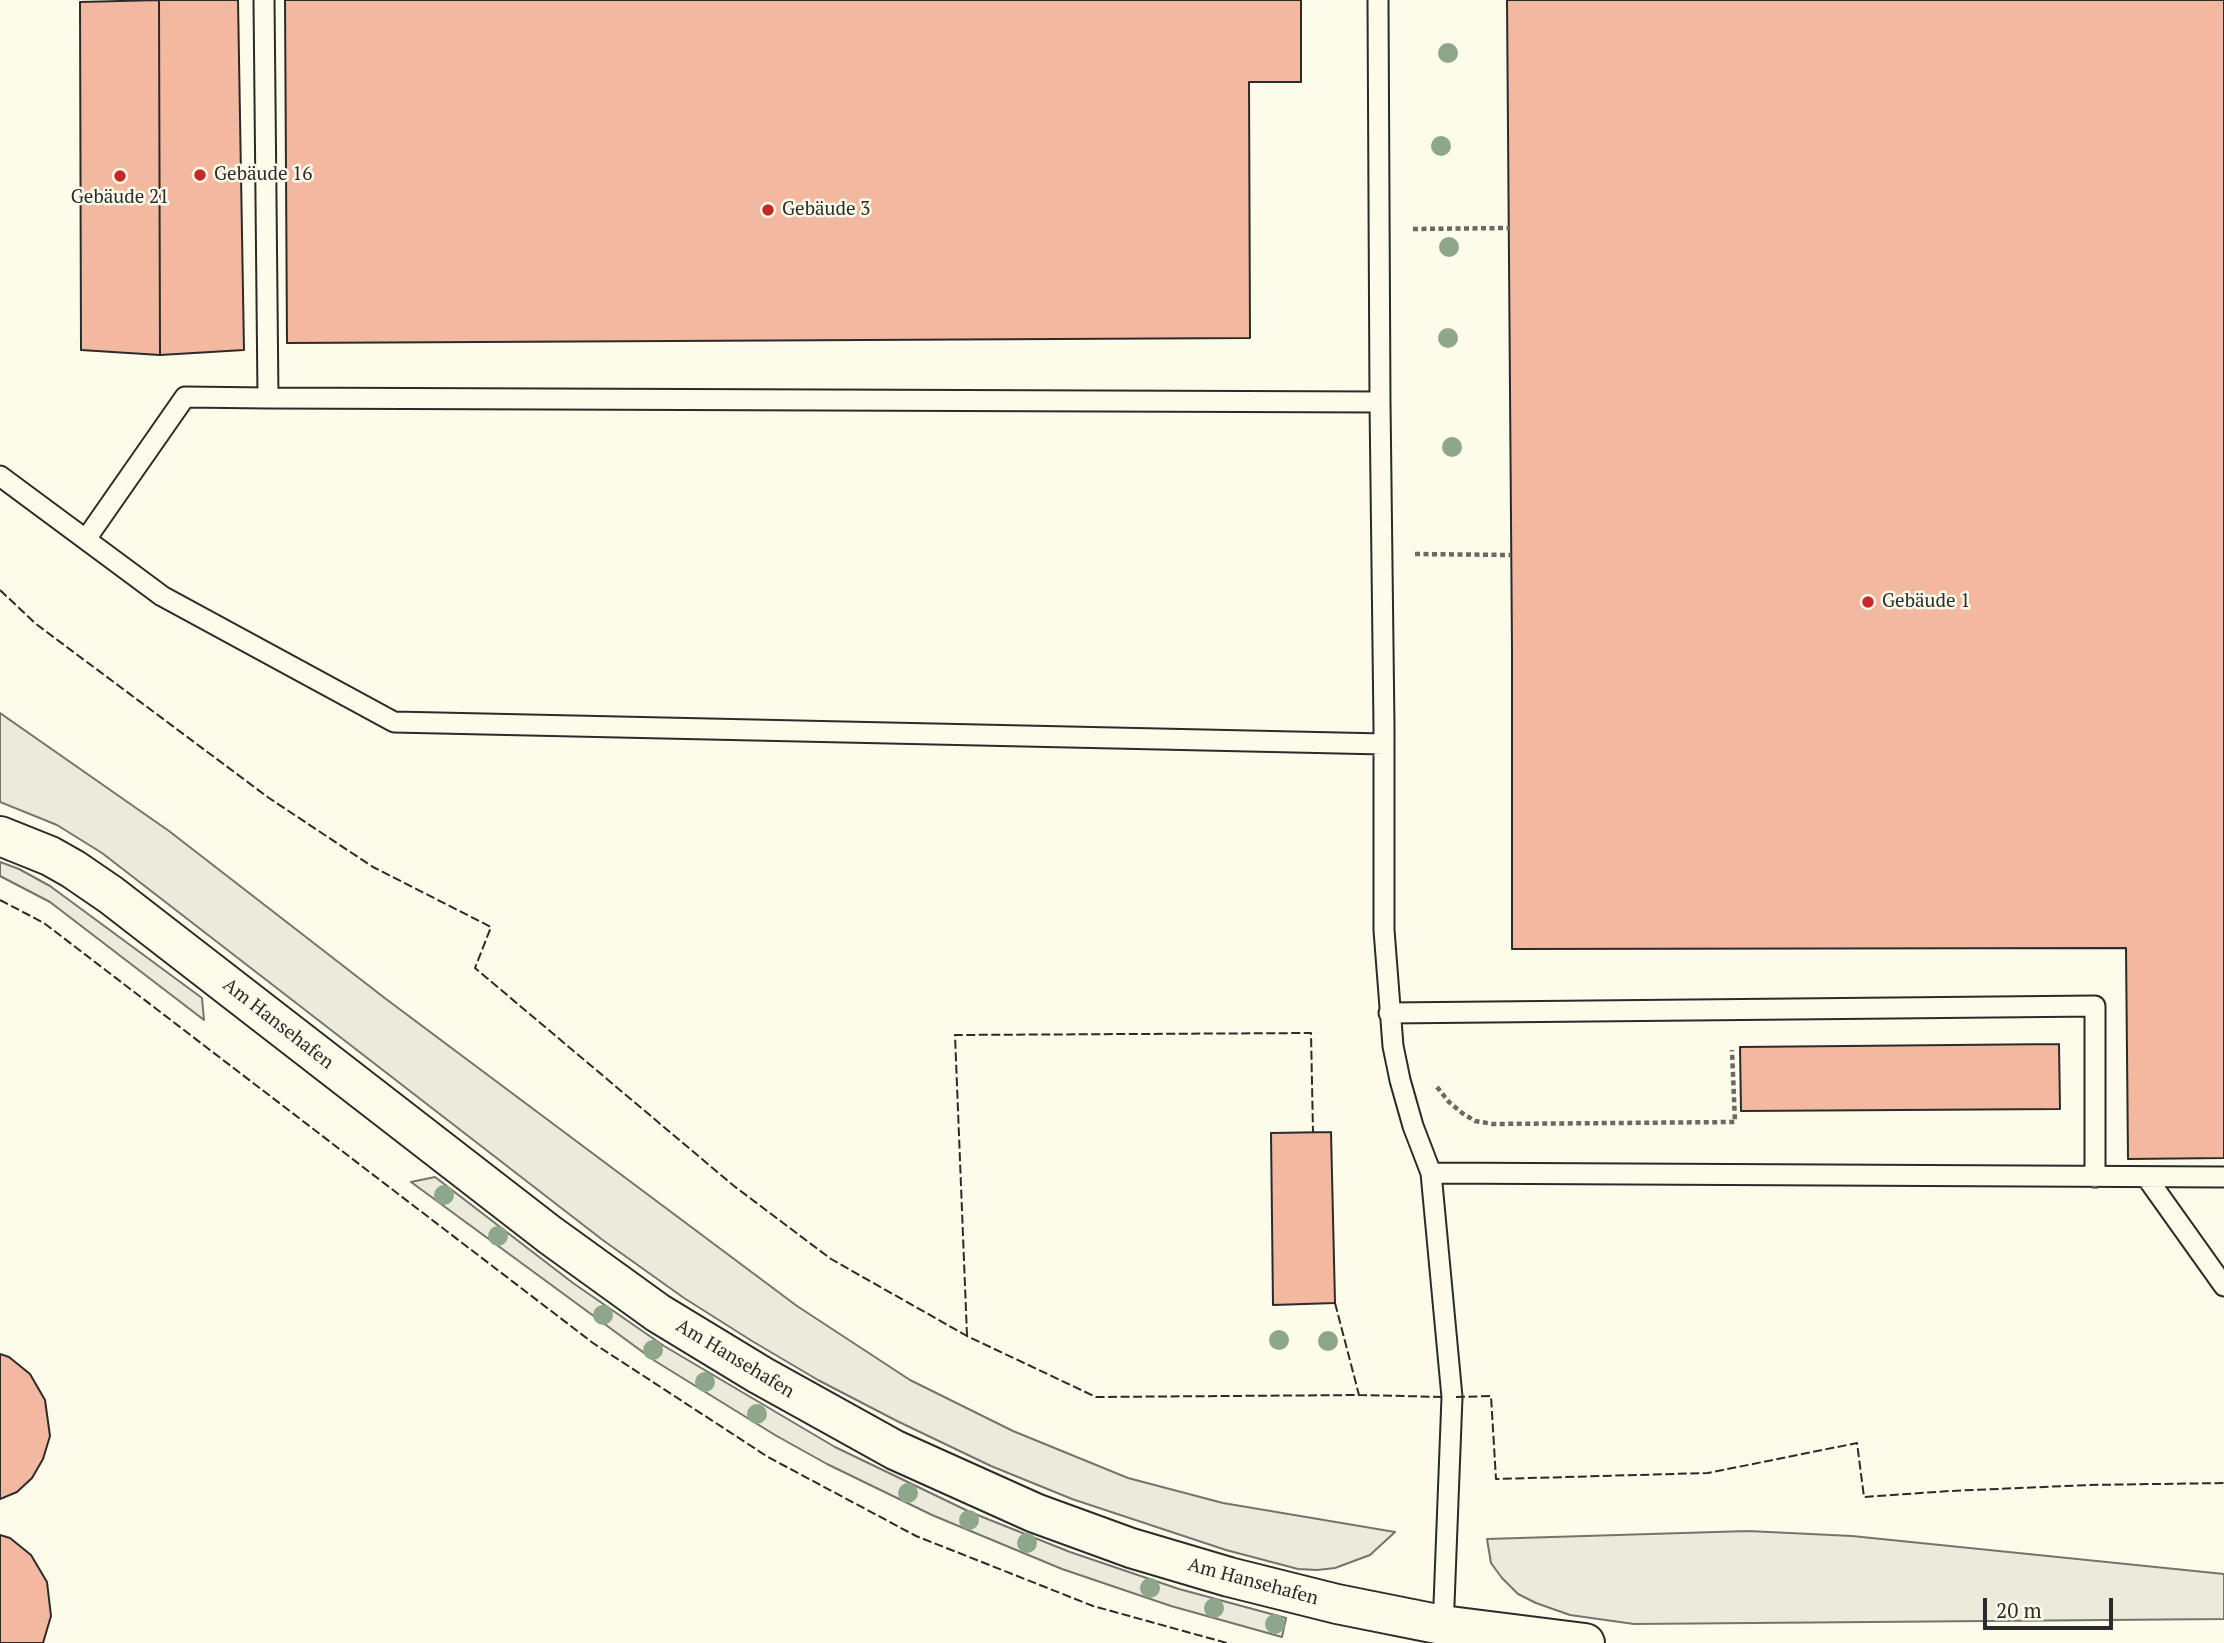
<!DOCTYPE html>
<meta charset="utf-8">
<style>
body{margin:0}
#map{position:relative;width:2224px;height:1643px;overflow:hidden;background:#fdfbea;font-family:"PT Serif",serif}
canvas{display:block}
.scale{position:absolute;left:1983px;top:1598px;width:130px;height:32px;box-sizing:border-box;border:4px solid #2b2b2b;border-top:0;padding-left:9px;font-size:21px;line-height:24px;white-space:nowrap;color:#2b2b2b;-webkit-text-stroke:5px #fdfbea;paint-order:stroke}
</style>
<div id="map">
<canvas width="2224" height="1643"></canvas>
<div class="scale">20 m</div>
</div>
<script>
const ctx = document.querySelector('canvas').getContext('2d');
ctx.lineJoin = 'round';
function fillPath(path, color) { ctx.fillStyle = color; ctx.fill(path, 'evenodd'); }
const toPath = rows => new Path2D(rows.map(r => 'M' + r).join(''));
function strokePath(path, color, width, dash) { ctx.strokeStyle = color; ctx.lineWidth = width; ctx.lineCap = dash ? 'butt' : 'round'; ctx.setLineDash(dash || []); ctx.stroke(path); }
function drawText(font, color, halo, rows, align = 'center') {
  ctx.font = font + ' "PT Serif",serif'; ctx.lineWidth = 5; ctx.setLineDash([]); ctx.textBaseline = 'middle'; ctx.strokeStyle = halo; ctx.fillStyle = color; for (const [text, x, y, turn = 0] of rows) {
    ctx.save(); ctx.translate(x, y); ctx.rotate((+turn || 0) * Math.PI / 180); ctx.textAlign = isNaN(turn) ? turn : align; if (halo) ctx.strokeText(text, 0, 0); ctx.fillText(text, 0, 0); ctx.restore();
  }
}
const green = toPath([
 [0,713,169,831,386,999,797,1306,910,1380,1013,1431,1128,1478,1223,1503,1395,1532,1370,1555,1335,1568,1317,1570,1298,1569,1226,1550,1072,1499,991,1466,897,1421,818,1380,752,1341,684,1298,604,1241,102,853,57,825,0,802,0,713],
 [0,862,19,869,50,886,202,998,204,1020,50,902,0,876,0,862],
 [435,1177,573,1283,664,1346,835,1447,970,1512,1070,1552,1179,1589,1286,1618,1282,1637,1171,1606,1062,1569,932,1515,827,1464,775,1435,655,1361,411,1182,435,1177],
 [1748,1531,1852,1536,2224,1574,2224,1619,1634,1624,1570,1615,1536,1603,1518,1594,1502,1578,1491,1563,1487,1539,1748,1531]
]);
fillPath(green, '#ecebdb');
strokePath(green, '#74746e', 2);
const building = toPath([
 [159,0,160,355,81,350,80,2,159,0],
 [159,0,238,0,244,350,160,355,159,0],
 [285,0,1301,0,1301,82,1249,82,1250,338,287,343,285,0],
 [1507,0,2224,0,2224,1158,2128,1159,2126,948,1512,949,1512,649,1507,0],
 [2059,1044,2060,1109,1741,1111,1740,1047,2059,1044],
 [1331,1132,1335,1303,1273,1305,1271,1133,1331,1132],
 [0,1354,9,1357,30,1374,45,1400,50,1436,43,1459,32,1478,17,1492,0,1499,0,1354],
 [0,1535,10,1538,31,1555,47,1582,51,1616,43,1643,0,1643,0,1535]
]);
fillPath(building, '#f2b8a0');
strokePath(building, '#2b2b2b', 2);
const lane = toPath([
 [264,0,268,398,1380,402],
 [1378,0,1380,402,1384,727,1384,930,1393,1046,1400,1080,1413,1126,1431,1173,1452,1397,1443,1630],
 [0,476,162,596,394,722,1384,744],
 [86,539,185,397,268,398],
 [1389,1013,2095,1006,2095,1177],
 [1431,1173,2224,1177],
 [2147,1178,2224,1286]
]);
const street = toPath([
 [0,836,50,856,73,869,111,895,550,1235,658,1313,760,1375,895,1450,1035,1513,1131,1548,1229,1577,1337,1604,1442,1625,1585,1643]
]);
strokePath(lane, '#2b2b2b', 23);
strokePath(street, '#2b2b2b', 42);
strokePath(toPath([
 [1413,229,1509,228],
 [1415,554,1511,555],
 [1437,1087,1449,1102,1462,1113,1475,1121,1493,1124,1735,1122,1732,1050]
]), '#6a6964', 4.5, [5, 3.5]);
strokePath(lane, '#fdfbea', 19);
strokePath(street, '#fdfbea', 38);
strokePath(toPath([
 [0,590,36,624,269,798,373,867,491,927,475,968,734,1186,831,1259,967,1336,1096,1397,1359,1395,1445,1397],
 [0,900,44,923,593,1343,768,1457,916,1536,1093,1606,1227,1643],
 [1335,1303,1359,1395],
 [967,1336,955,1035,1311,1033,1313,1132],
 [1456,1397,1491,1396,1496,1479,1708,1473,1857,1443,1864,1497,1950,1491,2089,1485,2224,1483]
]), '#2b2b2b', 2, [9, 3.5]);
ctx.fillStyle = '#8ea78a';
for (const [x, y] of [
 [1448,53],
 [1441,146],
 [1449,247],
 [1448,338],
 [1452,447],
 [444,1195],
 [498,1236],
 [603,1315],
 [1279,1340],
 [1328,1341],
 [653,1350],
 [705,1382],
 [757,1414],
 [908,1493],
 [969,1520],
 [1027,1543],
 [1150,1588],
 [1214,1608],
 [1275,1624]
]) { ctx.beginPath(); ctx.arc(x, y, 10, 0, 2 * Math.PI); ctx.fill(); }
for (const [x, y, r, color] of [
 [200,175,7,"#c62828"],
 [120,176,7,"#c62828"],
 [768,210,7,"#c62828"],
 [1868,602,7,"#c62828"]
]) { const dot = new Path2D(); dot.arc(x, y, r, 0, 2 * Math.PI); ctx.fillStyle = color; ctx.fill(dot); strokePath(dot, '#fdfbea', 2.5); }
drawText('19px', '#2b2b2b', '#fdfbea', [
 ["Gebäude 16",214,175],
 ["Gebäude 21",120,198,"center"],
 ["Gebäude 3",782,210],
 ["Gebäude 1",1882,602]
], 'left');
drawText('19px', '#2b2b2b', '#fdfbea', [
 ["Am Hansehafen",278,1024,38],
 ["Am Hansehafen",735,1359,31],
 ["Am Hansehafen",1253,1582,15]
]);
</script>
